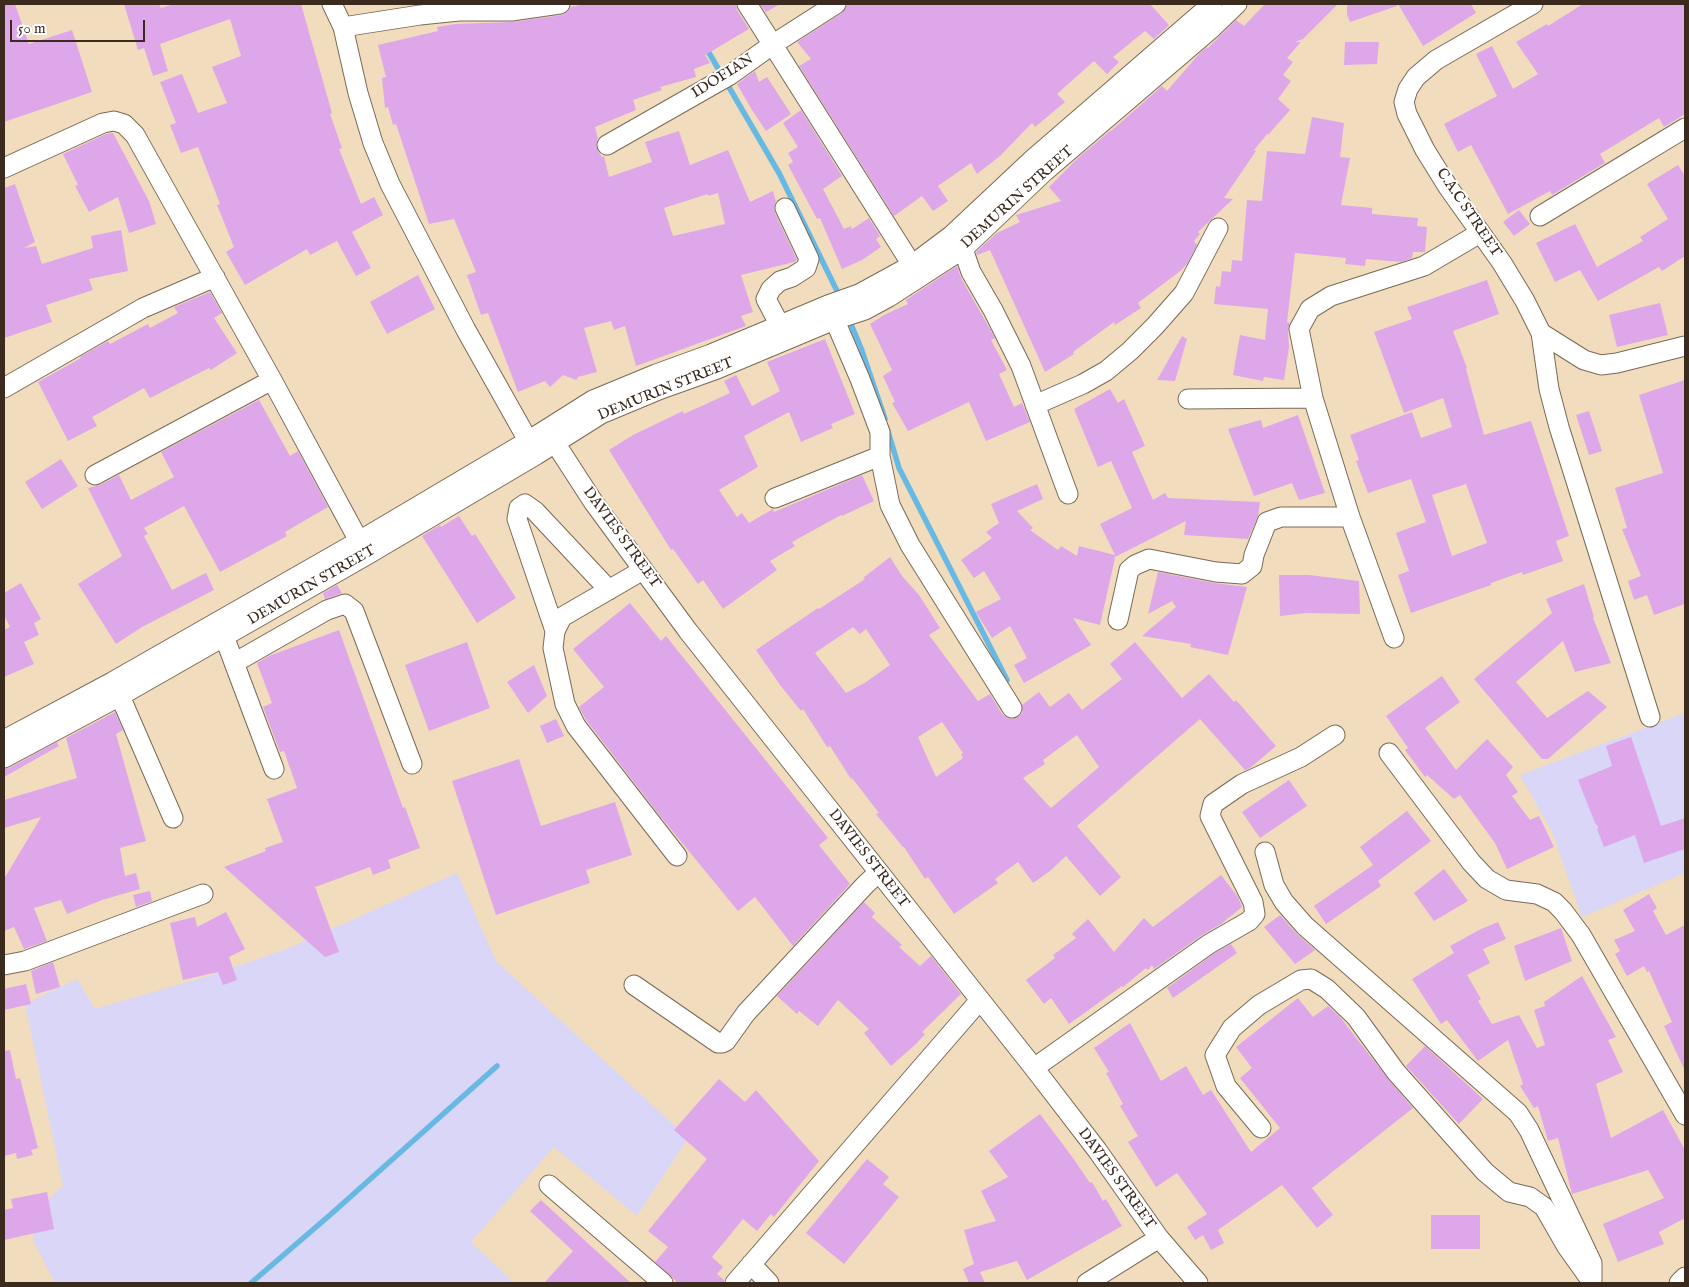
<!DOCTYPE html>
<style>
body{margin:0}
#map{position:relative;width:1689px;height:1287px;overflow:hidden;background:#f1ddbd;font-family:"IM FELL English",serif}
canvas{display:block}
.frame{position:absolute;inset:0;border:5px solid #3b2a1e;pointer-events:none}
.scale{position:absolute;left:10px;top:20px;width:135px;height:22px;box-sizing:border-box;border:2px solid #3b2a1e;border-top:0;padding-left:6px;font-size:15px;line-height:18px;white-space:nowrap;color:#3b2a1e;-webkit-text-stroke:4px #fff;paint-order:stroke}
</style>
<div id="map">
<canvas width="1689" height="1287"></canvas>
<div class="frame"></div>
<div class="scale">50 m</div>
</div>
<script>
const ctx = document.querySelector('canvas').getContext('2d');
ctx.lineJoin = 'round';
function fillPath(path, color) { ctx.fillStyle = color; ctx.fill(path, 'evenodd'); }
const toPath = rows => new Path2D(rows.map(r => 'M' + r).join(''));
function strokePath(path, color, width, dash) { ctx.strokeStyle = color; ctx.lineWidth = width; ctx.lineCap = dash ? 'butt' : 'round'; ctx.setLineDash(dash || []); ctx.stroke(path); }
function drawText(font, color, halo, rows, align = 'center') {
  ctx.font = font + ' "IM FELL English",serif'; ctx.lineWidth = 4; ctx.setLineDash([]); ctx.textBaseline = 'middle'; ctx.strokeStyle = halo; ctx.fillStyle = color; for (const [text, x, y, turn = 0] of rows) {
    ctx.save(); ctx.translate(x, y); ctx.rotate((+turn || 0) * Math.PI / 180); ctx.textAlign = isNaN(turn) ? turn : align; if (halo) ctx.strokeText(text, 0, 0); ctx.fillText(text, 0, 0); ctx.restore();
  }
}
fillPath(toPath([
 [1685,713,1685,873,1582,917,1552,832,1520,775],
 [457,873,496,961,688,1138,637,1216,554,1147,471,1242,514,1283,55,1283,33,1240,35,1211,63,1186,25,1004,77,979,95,1009,211,975,287,949]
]), '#d9d6f7');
strokePath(toPath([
 [705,46,779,173,840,297],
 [848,317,861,348,885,419],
 [887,428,899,468,1007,680],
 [251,1283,330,1215,497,1066]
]), '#67b8e2', 5.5);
fillPath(toPath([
 [4,4,15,4,29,44,72,30,92,92,4,122],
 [124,4,159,4,161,8,174,4,301,4,332,113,330,114,342,148,339,149,361,204,374,197,383,215,352,232,371,268,356,276,337,241,310,255,307,249,245,285,226,252,234,247,217,205,220,204,198,147,181,153,170,125,176,123,160,82,182,74,198,113,227,103,212,67,241,56,230,19,160,44,168,71,153,76,144,48,138,50],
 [585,4,736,4,737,10,749,29,705,55,710,63,694,69,696,77,660,87,662,90,633,100,636,110,595,127,598,139,596,145,598,151,602,157,604,156,609,177,652,162,645,142,679,131,690,165,728,150,750,202,773,191,776,202,774,207,775,213,797,260,794,262,741,275,753,312,741,316,746,326,636,366,625,326,614,330,611,321,584,328,597,372,578,377,576,380,563,375,550,387,545,381,518,392,488,313,481,315,467,275,476,272,454,219,429,224,396,124,393,125,388,107,385,108,382,78,386,77,378,45,438,31,437,27,455,24,512,22,562,15,567,12,571,7],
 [718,193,725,224,673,236,664,208,708,194,708,196],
 [760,4,780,4,766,12],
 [848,4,1150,4,1169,25,1154,39,1145,31,1113,57,1119,62,1107,74,1094,61,1057,94,1065,102,1035,127,1032,123,1000,156,977,174,971,163,938,186,948,201,933,211,922,196,894,216,799,66,811,59,797,42,842,13],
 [1265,4,1338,4,1303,39,1295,42,1301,42,1287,58,1293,62,1283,75,1291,81,1278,99,1290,110,1268,135,1268,133,1254,150,1256,151,1224,198,1233,199,1198,232,1200,234,1194,241,1197,245,1187,264,1179,272,1138,303,1141,308,1115,325,1114,322,1073,352,1074,354,1045,372,990,250,977,255,976,252,997,233,1020,222,1016,215,1061,201,1049,187,1078,158,1110,131,1111,131,1162,86,1167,91,1200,53,1207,47,1208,48,1236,20,1244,26],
 [1347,4,1397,4,1397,6,1350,22,1347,14],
 [1398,4,1471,4,1476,13,1423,46],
 [1583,4,1685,4,1685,114,1664,127,1659,118,1600,154,1605,163,1598,167,1552,195,1550,191,1508,214,1471,145,1458,152,1444,124,1497,96,1476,54,1492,46,1513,89,1538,74,1516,42,1547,24,1548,26],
 [1345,42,1379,42,1377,64,1344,65],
 [755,71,759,82,767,77,791,114,766,131,752,110,737,84],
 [801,110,842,176,823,189,844,229,851,226,852,229,869,218,880,236,876,239,881,247,862,260,842,269,820,218,817,219,788,165,793,162,788,153,798,147,783,123],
 [1312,117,1344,123,1340,157,1350,158,1341,205,1372,208,1372,214,1418,218,1417,226,1427,227,1425,252,1413,252,1412,258,1401,262,1366,259,1365,266,1345,264,1346,258,1295,253,1287,322,1290,323,1288,331,1289,347,1284,380,1264,377,1263,381,1233,375,1240,335,1265,340,1268,309,1214,304,1216,286,1220,287,1222,271,1231,272,1232,260,1242,261,1247,200,1262,201,1267,151,1305,154],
 [113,133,149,201,156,224,129,233,118,197,89,212,75,186,78,185,63,154,106,134],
 [1678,165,1685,176,1685,256,1662,271,1659,267,1598,301,1580,270,1555,282,1536,243,1575,224,1597,267,1643,241,1640,237,1668,219,1647,184],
 [15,184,35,242,24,248,36,246,42,264,93,248,91,236,121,230,128,271,89,279,93,290,46,305,52,322,4,338,4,188],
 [1519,210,1530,224,1514,236,1503,222],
 [957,266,961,278,995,338,991,340,1007,370,999,374,1014,407,1022,403,1030,422,986,441,969,402,908,431,892,403,895,402,883,376,892,370,870,324,884,315,908,304,906,300],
 [418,275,435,309,387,334,370,302],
 [1487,280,1499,314,1453,331,1467,368,1466,369,1484,435,1531,421,1569,536,1556,541,1563,561,1523,575,1522,572,1491,583,1491,585,1411,613,1398,575,1409,571,1396,533,1426,522,1411,479,1368,493,1356,461,1359,460,1350,435,1412,412,1421,438,1452,427,1443,398,1404,413,1374,332,1412,319,1407,307],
 [1466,484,1487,543,1452,556,1432,495],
 [210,292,222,313,214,318,237,353,211,370,209,368,150,398,144,388,92,417,97,426,68,441,38,382,81,358,80,357,108,341,110,344,148,324,150,328,178,313,174,307],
 [1660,303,1668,335,1617,347,1609,315],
 [1182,336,1187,339,1175,381,1157,380],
 [825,339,855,414,831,424,833,428,801,442,789,412,744,436,758,467,719,490,737,517,742,513,749,523,773,509,774,512,862,475,874,501,842,516,841,515,792,542,795,546,770,561,777,570,723,609,703,580,698,584,673,549,671,550,609,450,633,435,683,411,684,414,730,393,724,381,736,375,752,406,780,391,767,362],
 [1685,380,1685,604,1654,615,1647,595,1634,600,1628,581,1641,576,1622,529,1627,528,1615,488,1663,473,1639,395],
 [1110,389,1118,403,1124,399,1145,446,1132,452,1153,500,1165,493,1168,498,1260,502,1258,516,1248,539,1184,535,1186,521,1113,558,1115,558,1100,625,1073,618,1091,645,1024,683,1014,665,1027,658,1010,626,992,638,976,612,1001,599,984,571,974,578,961,560,992,538,986,532,999,523,991,504,1037,484,1043,499,1017,511,1033,528,1030,530,1058,550,1061,546,1077,556,1079,546,1115,555,1100,524,1132,508,1111,461,1098,467,1074,409],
 [259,400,290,456,298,451,328,507,285,532,287,536,220,572,184,506,144,528,148,534,144,536,172,590,206,573,214,590,142,627,116,644,78,584,122,556,88,488,100,485,119,475,131,500,174,477,161,452],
 [1589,411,1602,451,1589,455,1576,415],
 [1298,415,1325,493,1299,500,1292,483,1254,496,1228,429,1261,420,1263,428],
 [61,459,78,486,42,509,25,482],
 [459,516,472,536,475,534,516,598,477,623,422,536,440,525,441,527],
 [890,557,902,576,919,595,940,628,929,635,978,701,990,694,1002,714,1007,718,1013,719,1018,717,1022,713,1022,705,1039,692,1050,707,1069,693,1082,710,1122,679,1110,664,1135,642,1182,698,1209,674,1234,702,1236,700,1276,746,1250,768,1245,770,1200,719,1077,826,1121,877,1100,896,1066,856,1050,871,1033,883,1018,862,995,879,998,883,954,914,928,877,925,879,904,847,903,847,876,814,879,813,852,778,851,779,830,746,827,747,803,709,801,711,780,685,756,650,818,608,819,609,865,579,863,578],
 [853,627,860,634,866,629,890,665,866,682,846,693,815,653],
 [942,722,963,753,961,754,963,758,936,777,918,737],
 [1077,735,1099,767,1051,808,1023,778,1045,764,1043,760],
 [1158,572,1214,583,1247,587,1228,655,1190,647,1191,644,1142,636,1176,607,1172,601,1148,614],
 [1279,575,1309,575,1359,581,1360,614,1307,613,1280,616],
 [21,583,41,619,34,623,39,635,24,642,34,664,4,677,4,630,10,627,4,615,4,593],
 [1584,584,1594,617,1593,618,1611,663,1575,672,1563,641,1516,682,1547,718,1588,691,1607,707,1548,759,1542,759,1474,679,1552,613,1546,599],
 [337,585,342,593,325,599,323,593],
 [630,603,661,641,666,636,828,838,819,845,850,884,793,946,755,897,738,911,660,816,586,720,579,707,604,687,573,649],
 [339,630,403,808,405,807,420,848,388,860,391,868,373,875,370,867,315,887,339,952,325,957,224,867,266,851,265,848,283,842,267,799,297,788,284,751,280,752,263,707,272,703,257,663,269,656],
 [467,642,490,708,429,731,405,665],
 [534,665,547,696,528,713,507,682],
 [1442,676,1460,702,1425,728,1456,770,1487,739,1513,767,1506,775,1518,792,1512,796,1530,820,1539,816,1554,847,1507,869,1495,843,1460,795,1454,799,1427,775,1425,777,1405,750,1408,748,1386,716],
 [115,712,123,730,116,734,146,841,120,848,125,876,136,873,140,889,102,900,67,914,61,900,34,908,47,941,24,949,14,927,4,931,4,879,41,817,4,828,4,800,77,778,66,738],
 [556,719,564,736,547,743,540,726],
 [1631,737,1661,826,1685,818,1685,849,1644,863,1635,835,1604,847,1597,829,1599,828,1595,823,1578,780,1612,766,1606,746],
 [57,742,59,746,4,777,4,769,9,768],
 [519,759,541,826,615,802,632,855,586,870,590,883,496,915,452,781],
 [1289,780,1307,806,1260,838,1242,812],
 [1407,811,1431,841,1378,881,1381,886,1326,924,1314,906,1373,865,1360,847],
 [1444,869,1468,901,1434,921,1414,893],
 [1221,875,1238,897,1242,907,1221,924,1202,935,1154,969,1152,965,1148,970,1146,968,1123,987,1122,986,1069,1024,1051,998,1044,1004,1026,980,1055,958,1053,955,1076,938,1072,934,1088,919,1114,952,1144,918,1153,927],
 [150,891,152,901,136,907,133,895],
 [1649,894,1657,908,1653,911,1666,935,1685,925,1685,1071,1664,1026,1672,1022,1649,971,1647,972,1644,966,1627,976,1615,954,1620,951,1614,940,1635,931,1623,910],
 [864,902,875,913,872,917,902,945,899,947,920,966,931,956,961,994,922,1032,925,1034,916,1044,891,1066,864,1033,869,1029,838,1000,818,1026,799,1011,797,1014,777,996],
 [226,912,245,949,229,957,237,980,223,985,218,972,183,980,170,923,195,917,197,927],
 [1280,915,1297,934,1315,950,1295,964,1264,927],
 [1498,922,1506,939,1483,949,1490,963,1467,975,1481,999,1478,1001,1492,1024,1519,1015,1537,1048,1545,1045,1534,1010,1545,1006,1544,1002,1582,976,1616,1037,1608,1040,1623,1072,1596,1084,1611,1138,1663,1110,1685,1150,1685,1218,1659,1232,1664,1244,1618,1262,1603,1224,1664,1198,1648,1170,1572,1194,1558,1138,1548,1141,1538,1106,1534,1108,1520,1086,1523,1084,1508,1040,1478,1061,1447,1020,1441,1024,1412,979,1454,953,1450,946,1479,930],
 [1561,928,1572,961,1525,981,1514,946],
 [1231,944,1237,953,1173,998,1167,988,1215,953],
 [53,962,60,987,36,994,31,971],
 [26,984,31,1004,4,1010,4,989],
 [1298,998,1313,1017,1328,1006,1340,1017,1388,1079,1413,1108,1312,1188,1333,1215,1317,1228,1282,1185,1218,1230,1224,1243,1211,1250,1203,1235,1195,1240,1187,1227,1207,1214,1177,1173,1156,1187,1128,1142,1138,1136,1120,1106,1123,1104,1106,1073,1109,1072,1094,1048,1130,1023,1161,1081,1186,1066,1203,1095,1211,1090,1251,1152,1280,1128,1240,1078,1252,1068,1236,1047],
 [1425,1046,1483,1099,1459,1124,1406,1066],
 [10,1050,16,1079,20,1078,38,1148,31,1150,33,1155,17,1159,16,1153,4,1156,4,1051],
 [719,1079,745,1102,756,1090,819,1161,774,1217,771,1214,757,1231,743,1219,712,1257,723,1267,717,1274,724,1280,724,1283,678,1283,655,1262,668,1247,648,1231,707,1159,674,1130],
 [1040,1114,1073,1158,1090,1183,1092,1182,1103,1201,1106,1199,1122,1226,1027,1280,1017,1261,980,1272,985,1283,969,1283,963,1269,974,1264,964,1230,996,1221,981,1191,1008,1177,989,1151],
 [867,1159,889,1177,883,1184,899,1197,844,1264,806,1233],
 [47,1192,54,1229,4,1240,4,1210,13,1208,11,1199],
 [541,1200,631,1283,544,1283,573,1251,530,1211],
 [1431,1215,1480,1215,1480,1249,1431,1249]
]), '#dea7e9');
const minor = toPath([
 [332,4,343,27,358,93,373,143,390,184,466,330,534,451],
 [747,4,912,265],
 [1533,4,1436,60,1416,77,1408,89,1404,102,1407,114,1425,150,1448,187,1502,263,1525,301,1541,333,1584,360,1601,365,1617,363,1685,346],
 [343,27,420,15,459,11,511,11,560,4],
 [607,145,730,75,772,45,836,4],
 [4,168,103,123,114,121,124,124,135,135,272,380,359,541],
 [785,208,809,259,806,268,792,277,780,281,771,289,766,299,786,337],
 [1540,216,1685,128],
 [963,249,971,272,993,310,1021,366,1068,494],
 [830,309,860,379,880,432,880,456,890,505,910,545,1012,708],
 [1541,333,1549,389,1559,427,1650,717],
 [4,388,143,308,215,277],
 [1188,399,1313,398],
 [1035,405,1083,384,1106,371,1130,351,1155,326,1184,293,1218,228],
 [548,432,594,503,688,631,1034,1068,1097,1150,1159,1238,1198,1283],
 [95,475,272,380],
 [775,498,880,456],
 [643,570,562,617,555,631,553,648,565,704,576,726,677,856],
 [1118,620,1129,570,1135,565,1149,559,1216,572,1242,574,1252,566,1254,555,1267,522,1281,517,1350,517],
 [555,631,517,519,519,508,525,504,535,511,609,590],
 [224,636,274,769],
 [1394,638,1350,517,1313,398,1299,329,1310,309,1331,296,1424,266,1480,233],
 [234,663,327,610,345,604,354,611,412,764],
 [120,696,173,818],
 [4,740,112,682,359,541,528,441,593,400,656,374,711,354,828,305,859,294,912,265,952,235,1033,159,1212,4],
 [1389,753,1471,862,1487,879,1506,890,1537,894,1554,902,1563,911,1581,935,1685,1115],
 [4,758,120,696,367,555,536,455,601,414,661,389,717,369,834,320,865,310,889,297,963,249,1044,172,1212,28,1237,4],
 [1265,852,1274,885,1284,902,1305,926,1518,1113,1529,1130,1592,1263,1592,1280],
 [4,965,25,961,203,894],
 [634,985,718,1043,722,1043,726,1041,746,1013,866,884,878,873],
 [1034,1068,1209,944,1249,921,1255,914,1253,902,1210,816,1213,804,1242,784,1301,757,1335,735],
 [1261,1128,1226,1086,1215,1055,1232,1028,1259,1005,1301,980,1311,979,1327,989,1356,1017,1396,1072,1485,1172,1509,1192,1530,1197,1544,1207,1567,1247,1592,1282],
 [549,1185,663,1283],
 [751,1264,769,1283],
 [735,1283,980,1000],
 [1087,1283,1159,1238],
 [1679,1283,1685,1277]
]);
strokePath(minor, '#7b6956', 21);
strokePath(minor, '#fff', 19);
drawText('15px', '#3b2a1e', '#fff', [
 ["IDOFIAN",723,77,-32],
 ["DEMURIN STREET",1018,198,-42],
 ["C.A.C STREET",1468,213,56],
 ["DEMURIN STREET",666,390,-22],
 ["DAVIES STREET",621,538,54],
 ["DEMURIN STREET",312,586,-30],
 ["DAVIES STREET",868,859,52],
 ["DAVIES STREET",1116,1179,54]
]);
</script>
